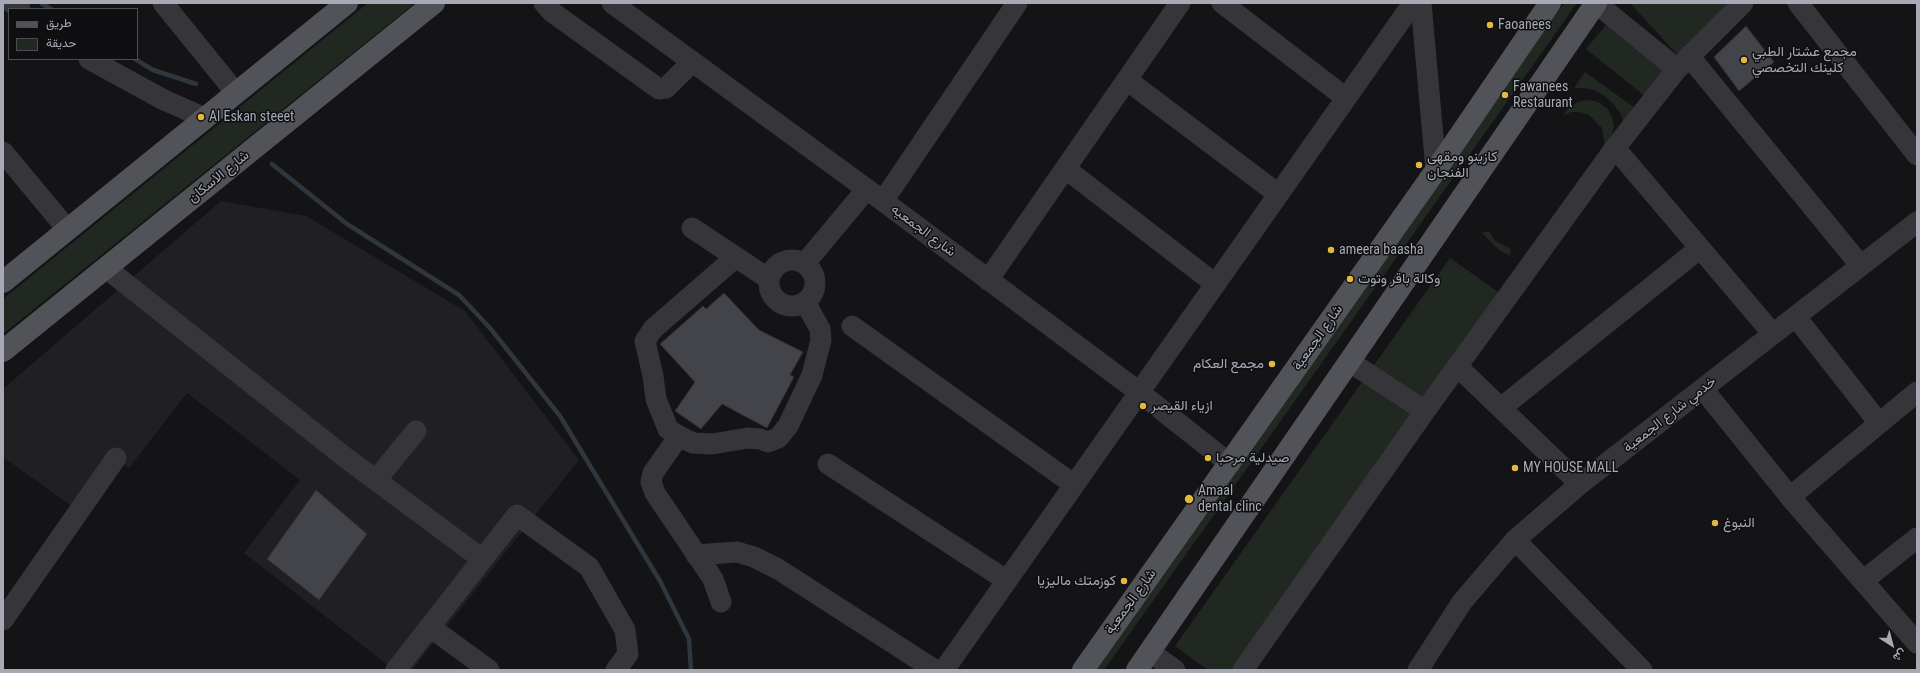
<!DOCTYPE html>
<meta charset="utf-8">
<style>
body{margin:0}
#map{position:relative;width:1920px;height:673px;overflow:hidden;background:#141416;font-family:"Roboto Condensed",Vazirmatn,sans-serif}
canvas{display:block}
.frame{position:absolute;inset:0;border:4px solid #a7aab5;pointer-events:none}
.legend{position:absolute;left:8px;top:8px;width:130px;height:52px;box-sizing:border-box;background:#0f0f11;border:1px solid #4c4d53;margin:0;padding:5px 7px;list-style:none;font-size:12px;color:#a7aab5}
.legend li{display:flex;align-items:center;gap:8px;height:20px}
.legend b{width:20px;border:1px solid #4c4d53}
.north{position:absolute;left:1872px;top:625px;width:40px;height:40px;-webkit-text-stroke:3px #0f0f11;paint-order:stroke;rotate:144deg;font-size:11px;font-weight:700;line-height:16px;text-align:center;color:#a7aab5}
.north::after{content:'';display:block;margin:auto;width:14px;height:18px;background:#a7aab5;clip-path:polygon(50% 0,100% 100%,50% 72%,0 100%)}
</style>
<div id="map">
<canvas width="1920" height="673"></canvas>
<div class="frame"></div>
<ul class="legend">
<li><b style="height:5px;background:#525359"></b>طريق</li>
<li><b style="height:11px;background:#212822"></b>حديقة</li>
</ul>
<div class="north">ش</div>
</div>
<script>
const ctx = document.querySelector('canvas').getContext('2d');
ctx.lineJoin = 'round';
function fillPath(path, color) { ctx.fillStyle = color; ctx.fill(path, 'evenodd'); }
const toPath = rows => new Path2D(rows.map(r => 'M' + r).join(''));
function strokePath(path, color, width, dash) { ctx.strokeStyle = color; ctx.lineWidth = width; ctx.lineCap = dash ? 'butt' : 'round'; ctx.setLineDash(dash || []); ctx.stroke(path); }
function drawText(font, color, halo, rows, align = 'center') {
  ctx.font = font + ' "Roboto Condensed",Vazirmatn,sans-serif'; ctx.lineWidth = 3; ctx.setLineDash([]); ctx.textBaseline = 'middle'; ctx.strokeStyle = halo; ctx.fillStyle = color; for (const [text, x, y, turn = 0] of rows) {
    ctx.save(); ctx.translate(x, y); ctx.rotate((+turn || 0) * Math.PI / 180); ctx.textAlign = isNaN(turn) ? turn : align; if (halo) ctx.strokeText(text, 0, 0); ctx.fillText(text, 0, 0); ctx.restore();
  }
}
fillPath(toPath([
 [221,201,306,216,465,311,579,460,412,670,394,670,244,553,300,480,187,393,129,468,117,459,77,510,3,457,3,389]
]), '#202023');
fillPath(toPath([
 [368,3,415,3,3,334,3,299],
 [1564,3,1577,3,1104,670,1089,670],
 [1630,3,1742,3,1682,60],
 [1610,20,1675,72,1651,101,1586,49],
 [1585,72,1635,108,1624,125,1621,114,1614,105,1606,97,1596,91,1585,88,1574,88],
 [1588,100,1598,102,1607,108,1612,117,1614,127,1611,138,1605,146,1602,128,1589,115,1580,112,1571,112,1563,116,1569,107,1578,102],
 [1489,231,1495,241,1511,249,1510,256,1499,250,1482,233],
 [1450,258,1508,299,1247,670,1208,670,1175,646]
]), '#212822');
strokePath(toPath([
 [41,3,51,9],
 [135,59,153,70,196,84],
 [272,164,347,224,459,295,490,328,560,416,660,581,689,639,691,670]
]), '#2f363d', 4.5);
const building = toPath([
 [1746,26,1774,62,1739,91,1714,57,1746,26],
 [724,293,759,330,803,352,790,375,794,377,767,428,722,404,701,429,675,411,695,382,660,344,703,306,706,309,724,293],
 [316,490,367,534,319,600,267,559,316,490]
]);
fillPath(building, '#434449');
strokePath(building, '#2f2e32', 1);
strokePath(toPath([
 [12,3,20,9],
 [163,3,236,93],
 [544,3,552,12,659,89,666,88,692,62],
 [612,3,883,201,1139,392,1230,464],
 [1222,3,1346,98],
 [1421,3,1436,170],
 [1596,3,1677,69],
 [1798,3,1917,155],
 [1689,56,1861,266],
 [89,59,164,100,205,118],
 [1127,80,1278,194],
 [1615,148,1773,334],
 [3,152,67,229],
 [1066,169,1214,283],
 [883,201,1017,3],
 [692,228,769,279],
 [736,257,653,329,645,341,653,376,656,399,668,429,679,436,693,443,712,444,748,438,760,439,768,442,778,438,788,426,812,375,821,340,820,329,805,302],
 '769 283a23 23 0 1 1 46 0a23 23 0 1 1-46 0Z',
 [805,263,866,190],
 [106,268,346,458,482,559],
 [988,280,1180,3],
 [1796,317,1879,423],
 [852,326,1073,484],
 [1350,362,1425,411],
 [1458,367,1580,484],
 [1703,389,1790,497,1917,643],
 [1501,408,1700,248],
 [679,436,653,473,651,482,655,493,713,579,721,602],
 [828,464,1006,580],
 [376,480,416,431],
 [1790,497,1917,392],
 [1515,540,1642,670],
 [696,555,737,552,754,557,778,569,935,670],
 [1864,580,1917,538],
 [3,620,116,458],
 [430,627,489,670],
 [1150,652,1175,670],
 [396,670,517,515,589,567,625,630,628,654,616,670],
 [944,670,1406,13,1421,4],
 [1243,670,1425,411,1615,148,1677,69,1743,3],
 [1418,670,1462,602,1515,540,1580,484,1917,222]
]), '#36363a', 21);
strokePath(toPath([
 [3,282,347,3],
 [3,351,434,3],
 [1083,670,1436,170,1550,3],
 [1137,670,1596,3]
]), '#525359', 22);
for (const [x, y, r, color] of [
 [1490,25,4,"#e1b840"],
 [1744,60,4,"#e1b840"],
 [1505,95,4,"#e1b840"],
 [201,117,4,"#e1b840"],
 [1419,165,4,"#e1b840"],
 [1331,250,4,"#e1b840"],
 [1350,279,4,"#e1b840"],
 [1272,364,4,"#e1b840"],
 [1143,406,4,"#e1b840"],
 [1208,458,4,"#e1b840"],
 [1515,468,4,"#e1b840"],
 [1189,499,5,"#e1b840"],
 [1715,523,4,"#e1b840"],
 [1124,581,4,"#e1b840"]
]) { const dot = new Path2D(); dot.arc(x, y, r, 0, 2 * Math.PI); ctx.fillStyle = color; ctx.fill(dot); strokePath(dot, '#0f0f11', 1.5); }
drawText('14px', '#a7aab5', '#0f0f11', [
 ["Faoanees",1498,25],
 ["مجمع عشتار الطبي",1752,52],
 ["كلينك التخصصي",1752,68],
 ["Fawanees",1513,87],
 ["Restaurant",1513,103],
 ["Al Eskan steeet",209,117],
 ["كازينو ومقهى",1427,157],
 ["الفنجان",1427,173],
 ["ameera baasha",1339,250],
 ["وكالة باقر وتوت",1358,279],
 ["مجمع العكام",1264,364,"right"],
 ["ازياء القيصر",1151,406],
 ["صيدلية مرحبا",1216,458],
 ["MY HOUSE MALL",1523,468],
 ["Amaal",1198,491],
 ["dental clinc",1198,507],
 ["النبوغ",1723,523],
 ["كوزمتك ماليزيا",1116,581,"right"]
], 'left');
drawText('14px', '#a7aab5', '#0f0f11', [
 ["شارع الاسكان",219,177,-39],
 ["شارع الجمعيه",923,231,37],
 ["شارع الجمعية",1318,338,-55],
 ["خدمي شارع الجمعية",1670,415,-38],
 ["شارع الجمعية",1131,602,-54]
]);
</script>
